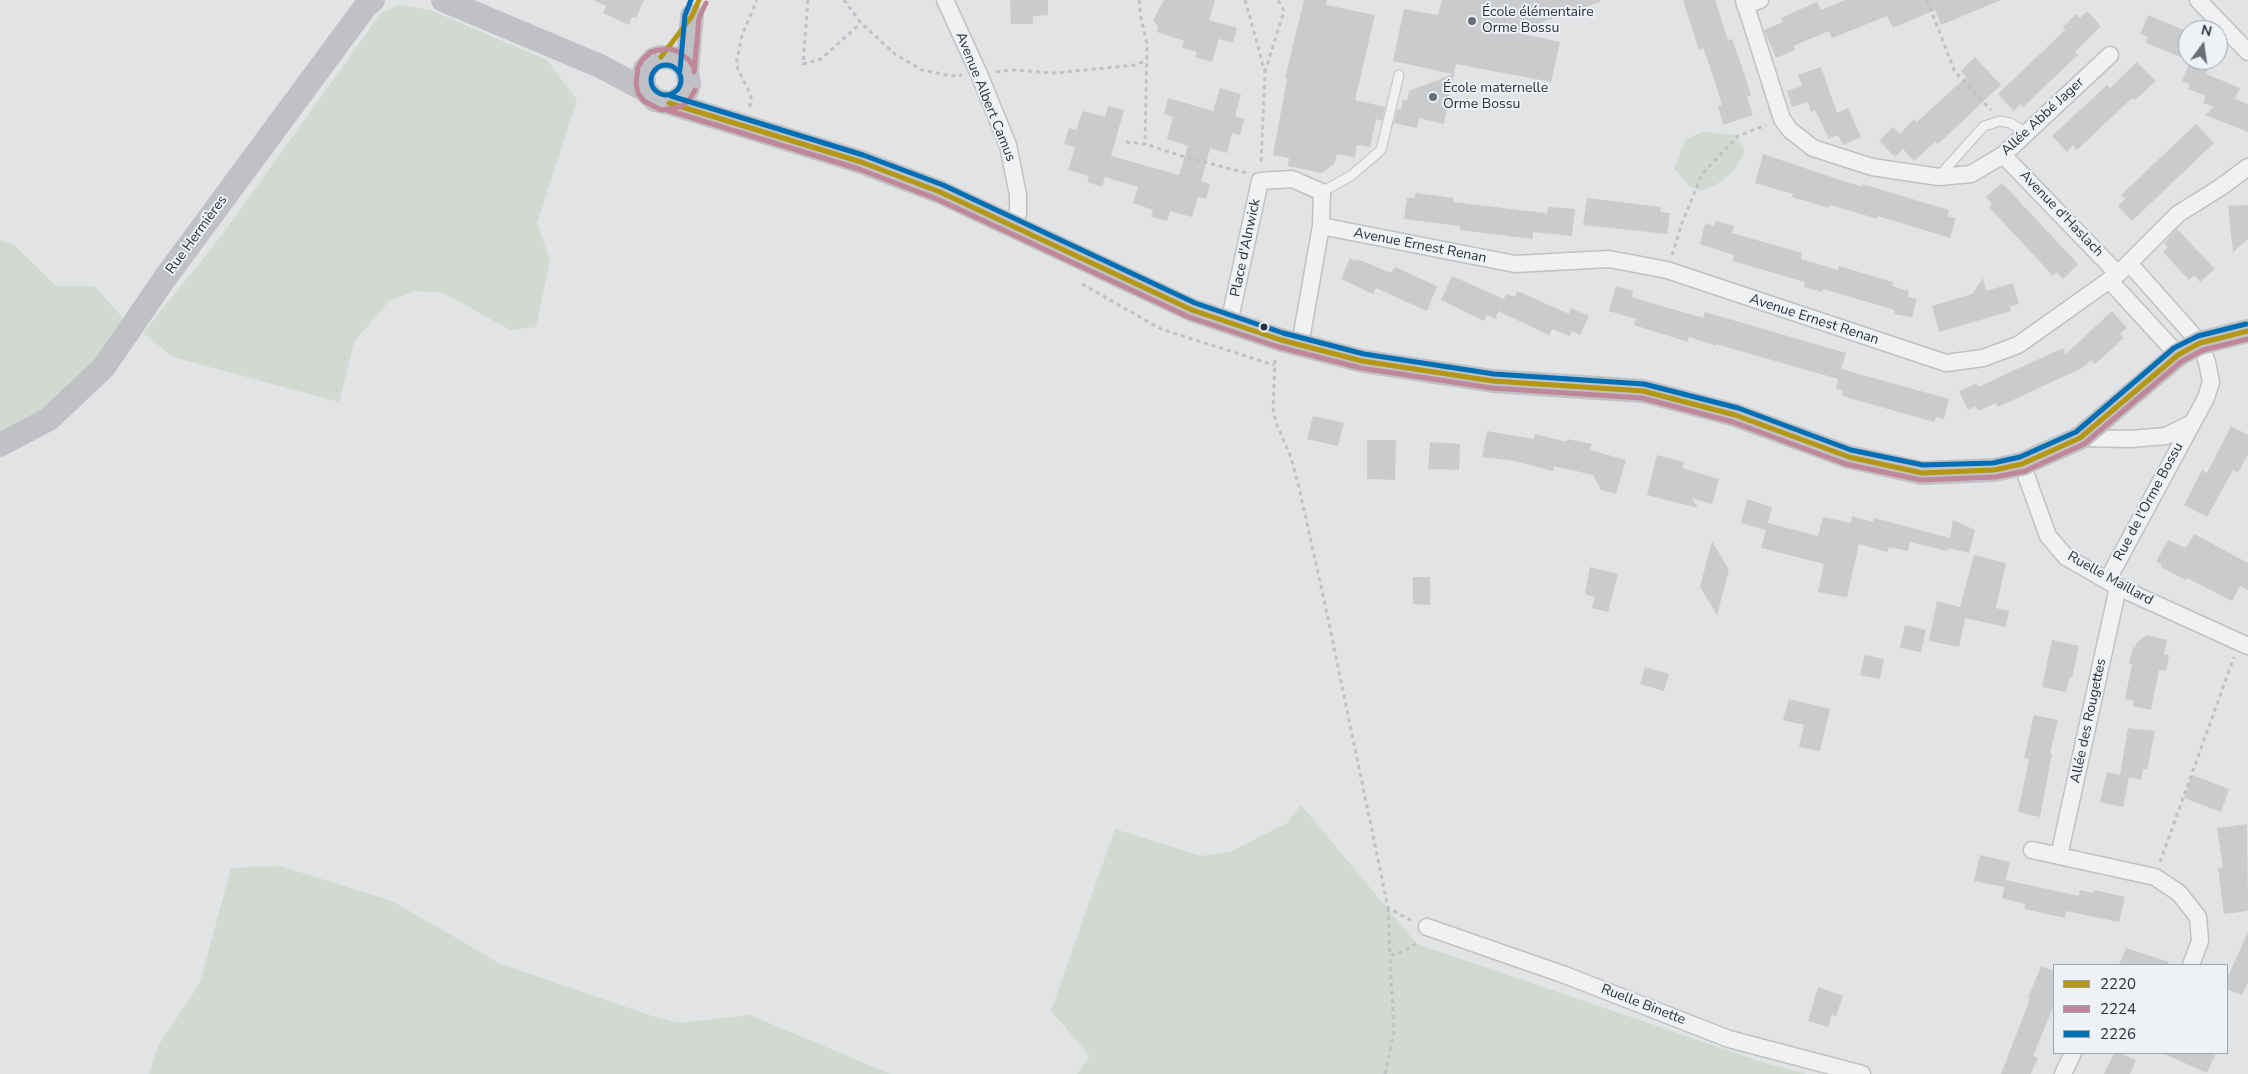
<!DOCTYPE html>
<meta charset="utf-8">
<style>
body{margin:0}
#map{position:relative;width:2248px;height:1074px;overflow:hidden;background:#e1e3e5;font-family:"Nunito Sans",sans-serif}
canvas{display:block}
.legend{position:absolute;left:2053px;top:964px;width:175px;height:90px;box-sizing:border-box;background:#eef1f5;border:1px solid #9fa4ab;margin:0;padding:6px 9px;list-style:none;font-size:15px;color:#29313d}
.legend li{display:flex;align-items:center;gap:10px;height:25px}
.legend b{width:25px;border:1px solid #9fa4ab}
.north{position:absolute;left:2178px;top:20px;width:50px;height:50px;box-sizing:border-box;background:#eef1f5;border:1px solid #9fa4ab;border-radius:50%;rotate:14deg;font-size:14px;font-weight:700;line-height:20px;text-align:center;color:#29313d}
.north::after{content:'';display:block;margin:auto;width:18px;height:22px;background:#696f78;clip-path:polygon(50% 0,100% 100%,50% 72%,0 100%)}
</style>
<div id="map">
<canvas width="2248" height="1074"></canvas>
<ul class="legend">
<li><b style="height:6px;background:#b49715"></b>2220</li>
<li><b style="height:6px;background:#c0879b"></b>2224</li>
<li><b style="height:6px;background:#006fb6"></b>2226</li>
</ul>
<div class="north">N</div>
</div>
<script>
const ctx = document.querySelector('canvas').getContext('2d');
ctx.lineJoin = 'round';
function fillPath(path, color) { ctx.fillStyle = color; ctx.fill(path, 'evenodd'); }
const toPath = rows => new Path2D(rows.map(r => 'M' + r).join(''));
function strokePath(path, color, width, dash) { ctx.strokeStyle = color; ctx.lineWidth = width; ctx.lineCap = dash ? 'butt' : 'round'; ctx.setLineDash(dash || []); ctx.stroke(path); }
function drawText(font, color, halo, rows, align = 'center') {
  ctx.font = font + ' "Nunito Sans",sans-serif'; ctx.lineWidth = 4; ctx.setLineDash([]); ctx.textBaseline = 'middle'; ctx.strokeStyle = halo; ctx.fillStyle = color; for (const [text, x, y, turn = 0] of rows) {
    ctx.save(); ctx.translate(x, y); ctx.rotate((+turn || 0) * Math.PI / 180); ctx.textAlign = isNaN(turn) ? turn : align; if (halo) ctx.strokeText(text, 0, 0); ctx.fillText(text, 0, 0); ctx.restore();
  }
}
fillPath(toPath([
 [399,5,430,10,547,60,577,100,537,223,550,261,536,327,510,330,444,293,416,291,389,301,354,342,339,402,173,357,143,333,222,235,381,13],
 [1702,132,1736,135,1745,152,1732,173,1717,184,1702,191,1690,187,1674,168,1686,139],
 [0,240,14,245,56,286,94,286,123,318,87,375,45,412,0,434],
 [1301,805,1417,944,1765,1063,1807,1074,1077,1074,1090,1056,1051,1011,1115,829,1201,856,1230,852,1287,823],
 [280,866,392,901,501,964,655,1017,679,1023,750,1015,890,1074,149,1074,158,1046,200,983,231,868]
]), '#d2d9d1');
fillPath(toPath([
 [593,0,644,0,636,18,632,17,629,25,603,13,606,6],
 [1010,0,1048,0,1048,15,1033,16,1033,24,1011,24],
 [1164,0,1215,0,1209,20,1237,28,1233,43,1219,39,1212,62,1195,57,1197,52,1182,48,1184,41,1157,32,1158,27,1153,20],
 [1304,0,1327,0,1326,5,1375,15,1355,100,1385,107,1382,121,1376,119,1370,147,1357,145,1355,157,1337,154,1334,164,1322,173,1288,166,1289,158,1273,155,1287,79,1285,78],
 [1442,0,1600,0,1600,2,1514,32,1560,42,1551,82,1456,64,1444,124,1419,118,1417,128,1394,123,1397,109,1401,110,1403,99,1407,100,1409,91,1453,74,1393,61,1404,9,1438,15],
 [1683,0,1715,0,1728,40,1732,39,1745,76,1751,96,1747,97,1753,115,1723,125,1718,106,1722,105,1710,67,1703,48,1699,50],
 [1845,0,2001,0,1941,25,1935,10,1893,28,1887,16,1832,38,1829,31,1793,46,1795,50,1776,58,1764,30,1783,22,1781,18,1817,2,1821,10],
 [2087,11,2101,26,2075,52,2078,55,2063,69,2023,107,2020,104,2014,111,1998,94,2065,30,2063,27,2076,14,2080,18],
 [2148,15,2188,32,2188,60,2146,43,2148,37,2140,34],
 [1975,57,2001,85,1938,144,1935,142,1914,161,1903,149,1895,157,1879,141,1893,127,1900,134,1914,119,1917,122,1966,77,1961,71],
 [2190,61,2208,68,2206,74,2240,88,2235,99,2248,104,2248,132,2205,115,2214,107,2203,103,2206,96,2188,89,2190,84,2182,81],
 [2137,62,2156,81,2135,100,2132,98,2077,150,2073,145,2067,152,2052,136,2107,85,2110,88],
 [1821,67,1837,113,1848,108,1861,137,1843,145,1838,135,1829,139,1815,110,1811,112,1808,102,1792,107,1787,91,1802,86,1798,75],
 [1220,88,1241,94,1235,116,1244,119,1240,135,1232,133,1227,153,1210,148,1201,181,1210,184,1206,199,1198,197,1192,217,1170,211,1167,221,1151,217,1153,210,1133,203,1138,187,1105,177,1102,187,1087,182,1089,176,1068,170,1075,147,1064,144,1069,128,1076,130,1083,111,1105,117,1108,106,1124,110,1111,156,1179,175,1188,146,1167,139,1173,117,1164,114,1168,98,1213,111],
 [2196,124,2214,143,2132,221,2118,206,2125,199,2121,195],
 [1763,154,1849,183,1864,187,1862,184,1949,210,1947,216,1956,218,1950,238,1878,216,1878,219,1830,205,1829,208,1792,197,1793,194,1755,183],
 [2002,183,2078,264,2063,279,2057,272,2053,276,1989,207,1992,204,1986,197],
 [1415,193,1454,198,1453,202,1527,211,1547,213,1548,207,1575,209,1572,236,1533,232,1533,239,1460,230,1460,226,1404,219,1407,198,1415,198],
 [1587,198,1661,207,1660,212,1670,213,1667,234,1583,225],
 [2248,205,2248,239,2233,252,2228,206],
 [1716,221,1734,226,1732,233,1802,253,1801,259,1838,270,1839,266,1893,282,1892,286,1909,291,1908,297,1917,299,1912,317,1894,314,1895,310,1823,289,1822,292,1804,287,1805,282,1733,261,1734,255,1700,244,1705,223,1714,226],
 [2177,229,2215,269,2200,282,2194,275,2189,280,2163,252,2168,247,2164,243],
 [1350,258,1356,261,1357,259,1391,273,1395,267,1437,286,1427,311,1376,288,1373,294,1341,279],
 [1452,276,1504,299,1506,294,1515,297,1517,291,1569,314,1571,308,1589,316,1580,335,1572,331,1570,336,1552,329,1549,335,1498,311,1502,303,1495,319,1487,315,1484,321,1441,300],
 [1983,278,1986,291,2013,283,2019,304,2010,306,2011,311,1939,332,1932,306,1972,294],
 [1616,286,1633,291,1632,297,1641,300,1703,318,1705,312,1846,353,1841,369,1949,399,1944,419,1936,417,1934,422,1842,396,1843,391,1836,388,1838,379,1716,344,1716,346,1689,337,1688,342,1634,325,1636,319,1609,311],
 [2112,311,2127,328,2120,334,2124,338,2095,364,2091,360,2082,368,1998,407,1996,403,1978,411,1976,406,1968,410,1959,391,1977,383,1978,387,2063,348,2066,354],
 [1313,416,1344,423,1338,446,1307,439],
 [2231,426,2248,435,2248,454,2238,473,2233,470,2207,517,2184,505,2202,470,2207,473],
 [1487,431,1534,439,1535,434,1567,442,1567,439,1592,444,1590,450,1626,460,1616,494,1601,490,1593,475,1554,466,1553,471,1514,461,1482,457],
 [1367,440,1396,440,1395,480,1367,479],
 [1430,442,1460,444,1459,470,1428,469],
 [1657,455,1684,462,1682,468,1719,479,1712,504,1692,498,1698,508,1647,495],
 [1747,499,1772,507,1768,523,1818,536,1823,517,1851,523,1852,516,1873,522,1874,518,1950,538,1953,520,1975,530,1969,553,1948,548,1947,551,1910,542,1908,551,1889,547,1887,552,1859,544,1847,597,1834,595,1818,592,1824,564,1761,548,1766,530,1741,523],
 [2194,534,2248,563,2248,590,2240,586,2232,601,2187,578,2186,580,2161,567,2162,565,2156,562,2168,540,2186,548],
 [1712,541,1729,570,1717,615,1700,587],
 [1974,555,2006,563,1996,608,2009,611,2006,627,1965,618,1959,647,1929,641,1937,601,1960,607],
 [1590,567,1618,574,1608,612,1592,608,1595,597,1585,594],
 [1413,577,1430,577,1430,605,1413,604],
 [1905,625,1926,630,1921,652,1900,648],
 [2147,635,2167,640,2164,654,2169,655,2166,671,2159,670,2151,710,2133,706,2134,701,2125,699,2132,664,2129,664,2133,647,2135,648,2137,642],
 [2052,640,2079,646,2072,678,2070,677,2066,692,2042,687],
 [1865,655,1884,659,1880,679,1860,675],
 [1645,667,1669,674,1664,691,1640,684],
 [1789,699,1830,709,1820,751,1799,747,1804,725,1783,720],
 [2034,715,2058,720,2050,753,2052,754,2040,817,2018,812,2029,759,2024,758],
 [2128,728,2155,731,2147,770,2143,769,2141,780,2129,777,2123,807,2100,802,2107,772,2120,775],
 [2192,775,2229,789,2221,812,2184,798],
 [2247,824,2248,911,2224,914,2218,868,2223,868,2217,828],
 [1980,855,2010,862,2004,887,1974,881],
 [2006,880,2079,896,2080,890,2093,893,2094,890,2125,897,2119,922,2066,911,2065,918,2024,909,2025,904,2002,898],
 [2248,932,2248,982,2242,995,2227,989,2227,979],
 [2126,948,2169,962,2168,965,2119,965],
 [2041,966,2054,971,2054,1005,2033,1056,2038,1058,2031,1074,2001,1074,2030,999,2028,998],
 [1818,987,1843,996,1836,1016,1832,1015,1828,1027,1808,1021],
 [2114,1053,2119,1053,2136,1060,2130,1074,2104,1074],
 [2162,1053,2216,1053,2207,1073]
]), '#c9cbcd');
const service = toPath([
 [1940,175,1984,126,2000,121,2010,123,2027,133],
 [1322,192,1352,175,1381,150,1399,75]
]);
const minor = toPath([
 [945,0,979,74,1008,145,1018,195,1018,213,1014,226],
 [1744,0,1782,119,1790,130,1813,148,1872,167,1939,177,1971,174,2003,155,2110,55],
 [2198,0,2248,52],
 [1745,5,1760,0],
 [2003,155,2118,274],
 [1321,226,1515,264,1609,259,1667,270,1946,363,1983,358,2018,345,2118,274,2178,214,2221,187,2248,167],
 [2109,280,2178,355],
 [1229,323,1260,181,1292,179,1322,192,1321,226,1300,345],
 [2080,438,2131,439,2166,436,2192,423],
 [2022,464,2048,536,2066,557,2118,587,2248,646],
 [2107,581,2206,398,2211,382,2207,362,2200,343,2129,263],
 [2032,850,2155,877,2179,893,2198,917,2200,941,2191,965],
 [2059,856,2118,587],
 [1427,927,1565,975,1729,1039,1862,1074],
 [2063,1074,2073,1053]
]);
strokePath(service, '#bfc1c3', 11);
strokePath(minor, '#bfc1c3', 19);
strokePath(toPath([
 [808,0,803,64,821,59,861,23],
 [844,0,861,23,895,54,922,70,951,76,962,75],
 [1139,0,1141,18,1147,44,1145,144],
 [1245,0,1265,72,1261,164],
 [1927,0,1955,72,1991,110],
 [996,72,1013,70,1055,73,1135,65,1147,60],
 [1265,72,1284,11,1278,0],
 [750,107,751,96,736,65,742,35,757,0],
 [1126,142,1145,144,1185,157,1247,173],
 [1672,255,1682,223,1702,174,1738,136,1766,125],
 [1082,284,1161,329,1274,365],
 [1275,360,1273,408,1276,423,1290,455,1298,483,1326,609,1388,908,1412,921],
 [2160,862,2234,657],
 [1388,908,1390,956],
 [1385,1074,1394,1033,1390,956,1404,951,1419,942]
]), '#bfc1c4', 3, [4, 4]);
strokePath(service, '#f0f1f2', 9);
strokePath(minor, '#f0f1f2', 16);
strokePath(toPath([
 [443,0,600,66,645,90],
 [687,71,684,65,674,58,661,57,654,59,645,69,643,76,645,90,655,100,669,103,676,101,687,91,689,84,687,71,692,16],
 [669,103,861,162,940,192,1192,310,1281,340,1362,361,1493,381,1643,391,1735,415,1849,457,1922,473,1994,470,2022,464,2080,438,2178,355,2200,343,2248,331],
 [0,445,49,419,104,367,165,278,365,7,373,0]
]), '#bfc1c5', 24);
strokePath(toPath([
 [661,57,692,16,699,0],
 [669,103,861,162,940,192,1192,310,1281,340,1362,361,1493,381,1643,391,1735,415,1849,457,1922,473,1994,470,2022,464,2080,438,2178,355,2200,343,2248,331]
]), '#b49715', 5);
strokePath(toPath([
 [694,68,689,60,677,51,668,49,659,50,651,52,643,59,638,67,636,83,638,93,644,101,661,110,680,107,688,102,695,90],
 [694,72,699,18,706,3],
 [667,110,859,169,937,199,1189,317,1279,347,1361,368,1492,388,1642,398,1733,422,1846,464,1921,480,1995,477,2025,471,2084,444,2182,361,2203,350,2248,339]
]), '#c0879b', 5);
strokePath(toPath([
 '651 80a15 15 0 1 1 30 0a15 15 0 1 1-30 0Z',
 [680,70,685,15,691,0],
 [671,96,863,155,943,185,1195,303,1283,333,1364,354,1494,374,1644,384,1738,408,1851,450,1923,465,1993,463,2020,457,2076,432,2174,348,2198,336,2246,324]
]), '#006fb6', 5);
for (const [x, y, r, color] of [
 [1472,21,5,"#696f78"],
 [1433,97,5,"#696f78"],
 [1264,327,4.5,"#29313d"]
]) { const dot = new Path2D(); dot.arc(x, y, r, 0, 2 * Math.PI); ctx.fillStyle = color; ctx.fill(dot); strokePath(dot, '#eef1f5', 2); }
drawText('14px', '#29313d', '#eef1f5', [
 ["École élémentaire",1482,13],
 ["Orme Bossu",1482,29],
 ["École maternelle",1443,89],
 ["Orme Bossu",1443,105]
], 'left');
drawText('14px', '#29313d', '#eef1f5', [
 ["Avenue Albert Camus",985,97,68],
 ["Allée Abbé Jager",2043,117,-43],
 ["Avenue d'Haslach",2061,214,46],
 ["Rue Hermières",197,235,-54],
 ["Avenue Ernest Renan",1420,246,11],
 ["Place d'Alnwick",1246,248,-78],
 ["Avenue Ernest Renan",1814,320,18],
 ["Rue de l'Orme Bossu",2149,502,-62],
 ["Ruelle Maillard",2110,579,29],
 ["Allée des Rougettes",2089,721,-78],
 ["Ruelle Binette",1643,1005,21]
]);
</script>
